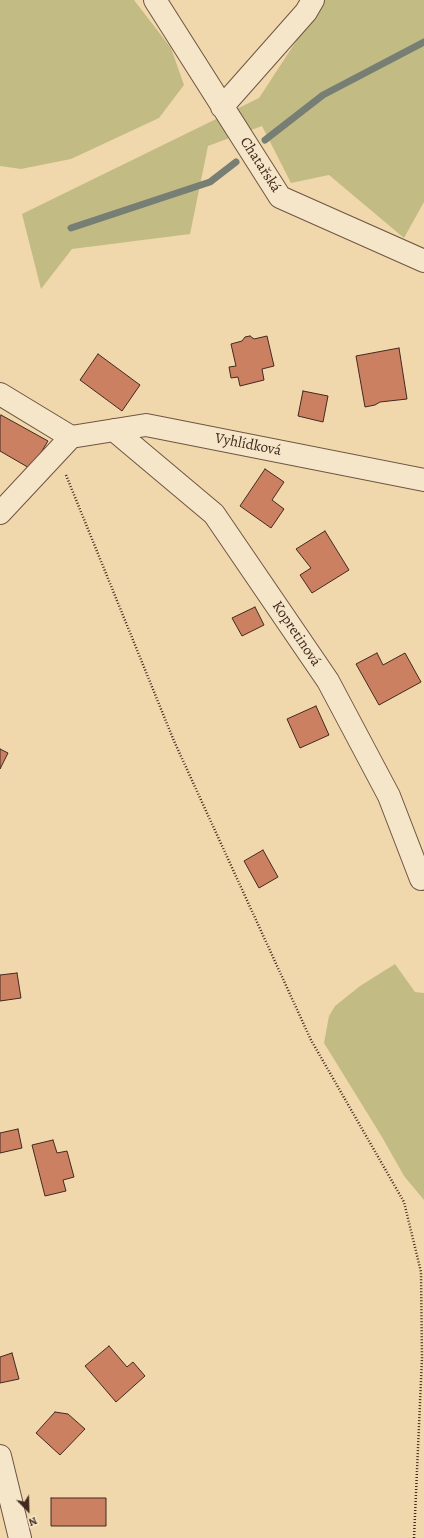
<!DOCTYPE html>
<meta charset="utf-8">
<style>
body{margin:0}
#map{position:relative;width:424px;height:1538px;overflow:hidden;background:#f1d8ac;font-family:Alegreya,serif}
canvas{display:block}
.north{position:absolute;left:8px;top:1490px;width:40px;height:40px;-webkit-text-stroke:3px #f6e6c9;paint-order:stroke;rotate:157deg;font-size:11px;font-weight:700;line-height:16px;text-align:center;color:#422920}
.north::after{content:'';display:block;margin:auto;width:14px;height:18px;background:#422920;clip-path:polygon(50% 0,100% 100%,50% 72%,0 100%)}
</style>
<div id="map">
<canvas width="424" height="1538"></canvas>
<div class="north">N</div>
</div>
<script>
const ctx = document.querySelector('canvas').getContext('2d');
ctx.lineJoin = 'round';
function fillPath(path, color) { ctx.fillStyle = color; ctx.fill(path, 'evenodd'); }
const toPath = rows => new Path2D(rows.map(r => 'M' + r).join(''));
function strokePath(path, color, width, dash) { ctx.strokeStyle = color; ctx.lineWidth = width; ctx.lineCap = dash ? 'butt' : 'round'; ctx.setLineDash(dash || []); ctx.stroke(path); }
function drawText(font, color, halo, rows, align = 'center') {
  ctx.font = font + ' Alegreya,serif'; ctx.lineWidth = 3.5; ctx.setLineDash([]); ctx.textBaseline = 'middle'; ctx.strokeStyle = halo; ctx.fillStyle = color; for (const [text, x, y, turn = 0] of rows) {
    ctx.save(); ctx.translate(x, y); ctx.rotate((+turn || 0) * Math.PI / 180); ctx.textAlign = isNaN(turn) ? turn : align; if (halo) ctx.strokeText(text, 0, 0); ctx.fillText(text, 0, 0); ctx.restore();
  }
}
fillPath(toPath([
 [0,0,134,0,171,48,184,85,159,118,71,159,21,169,0,166],
 [323,0,424,0,424,202,404,238,329,175,291,183,262,126,208,146,190,234,72,249,41,289,22,214,259,98],
 [395,964,415,992,424,993,424,1200,404,1176,382,1137,324,1043,329,1016,335,1006,360,986]
]), '#c2bc84');
strokePath(toPath([
 [265,140,323,95,424,42],
 [71,228,210,182,236,162]
]), '#777f74', 7);
const building = toPath([
 [250,336,254,339,267,336,274,366,262,369,264,380,240,386,238,377,231,378,229,367,236,366,231,344,242,341,245,337,250,336],
 [399,348,407,399,380,402,375,405,365,407,356,356,399,348],
 [98,354,140,385,122,411,80,380,98,354],
 [303,391,328,396,323,422,298,416,303,391],
 [1,415,48,441,31,469,0,451,0,417,1,415],
 [265,469,284,482,272,500,284,509,271,528,240,506,265,469],
 [325,531,349,570,312,593,300,575,311,568,296,549,325,531],
 [255,607,264,625,242,636,232,618,255,607],
 [377,653,383,665,405,653,421,682,379,705,356,664,377,653],
 [316,706,329,735,300,748,287,719,316,706],
 [0,749,8,753,0,769,0,749],
 [263,850,278,877,259,888,244,861,263,850],
 [17,973,21,998,0,1001,0,975,17,973],
 [18,1129,22,1148,0,1153,0,1133,18,1129],
 [53,1140,57,1153,67,1151,74,1177,63,1180,66,1191,45,1196,32,1145,53,1140],
 [109,1346,127,1367,133,1362,145,1376,116,1402,85,1366,109,1346],
 [12,1353,19,1379,0,1383,0,1357,12,1353],
 [55,1412,68,1414,85,1429,60,1455,36,1433,55,1412],
 [51,1498,106,1498,106,1526,51,1526,51,1498]
]);
fillPath(building, '#cb8062');
strokePath(building, '#422920', 1);
const minor = toPath([
 [155,0,280,197,424,261],
 [222,107,306,12,313,0],
 [0,394,71,437],
 [114,430,214,514,328,681,389,796,421,879],
 [0,513,71,437,146,425,424,480],
 [0,1456,20,1538]
]);
strokePath(minor, '#6e5543', 24);
strokePath(toPath([
 [66,475,174,741,311,1040,404,1202,421,1272,422,1358,414,1538]
]), '#422920', 2.5, [1, 2]);
strokePath(minor, '#f6e6c9', 22);
drawText('15px', '#422920', '#f6e6c9', [
 ["Chatařská",260,165,57],
 ["Vyhlídková",248,445,11],
 ["Kopretinová",296,634,56]
]);
</script>
